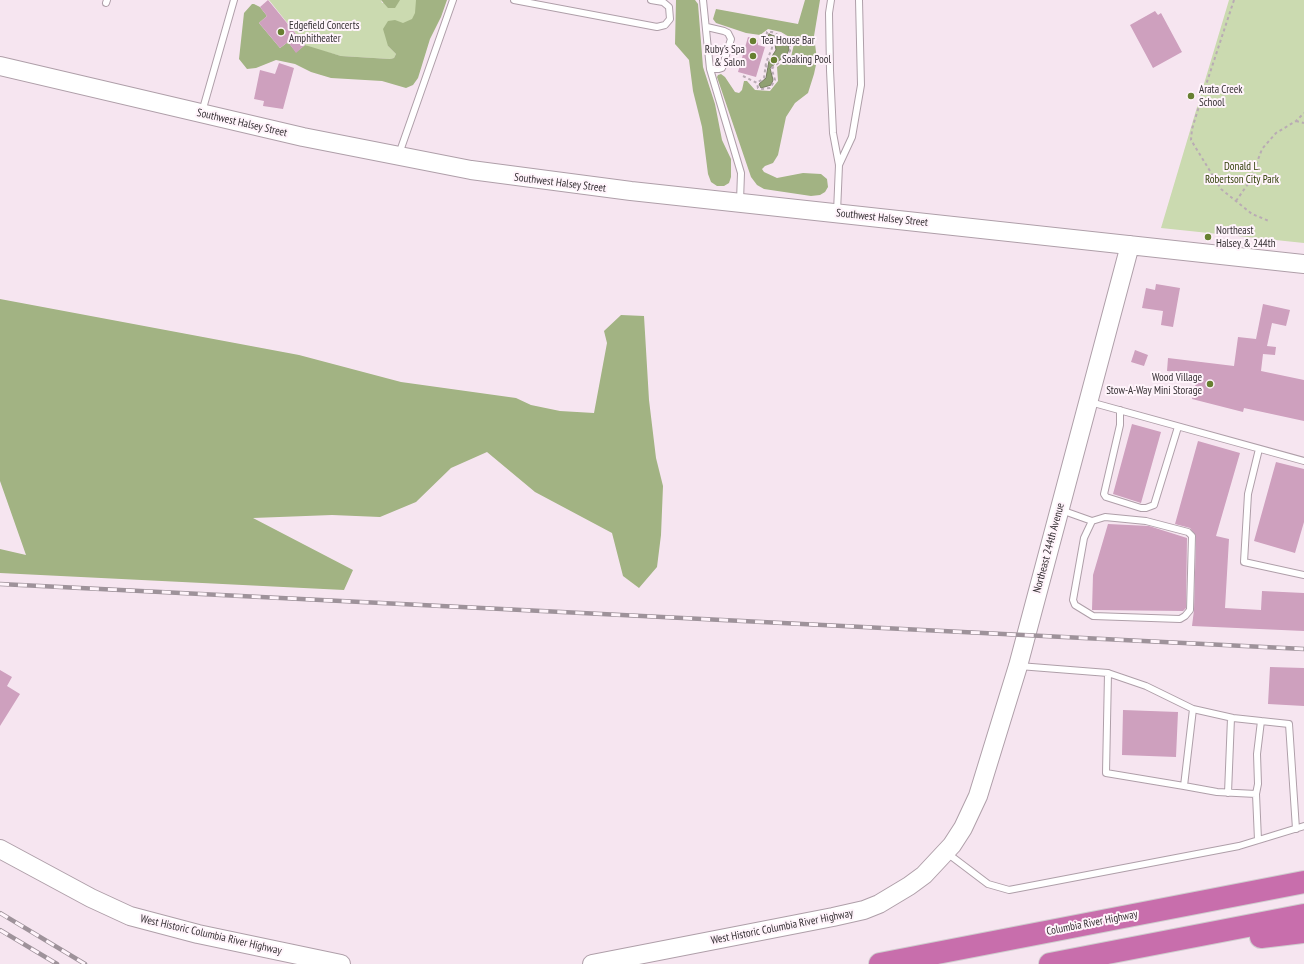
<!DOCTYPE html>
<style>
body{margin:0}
canvas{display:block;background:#f6e5f0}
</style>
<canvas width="1304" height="964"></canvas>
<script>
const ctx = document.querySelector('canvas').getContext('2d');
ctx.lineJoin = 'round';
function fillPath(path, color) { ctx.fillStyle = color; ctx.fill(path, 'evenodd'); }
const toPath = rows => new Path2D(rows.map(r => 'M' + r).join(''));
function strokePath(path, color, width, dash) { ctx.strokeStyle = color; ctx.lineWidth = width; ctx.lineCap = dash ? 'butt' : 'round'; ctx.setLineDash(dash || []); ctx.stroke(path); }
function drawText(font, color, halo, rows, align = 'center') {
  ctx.font = font + ' "PT Sans Narrow",sans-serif'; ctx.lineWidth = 4; ctx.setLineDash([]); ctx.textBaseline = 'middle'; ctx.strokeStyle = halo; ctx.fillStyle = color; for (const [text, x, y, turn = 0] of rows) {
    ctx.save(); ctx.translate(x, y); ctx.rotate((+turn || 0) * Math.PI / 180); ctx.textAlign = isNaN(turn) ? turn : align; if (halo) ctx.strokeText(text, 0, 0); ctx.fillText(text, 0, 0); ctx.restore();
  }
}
fillPath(toPath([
 [269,0,381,0,382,3,391,0,442,0,388,46,396,54,394,58,390,59,341,56,312,48,305,45],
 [1229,0,1304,0,1304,243,1161,228]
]), '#cbdab0');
fillPath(toPath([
 [381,0,400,0,395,8,388,8],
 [416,0,447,0,441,17,430,39,418,78,413,85,406,88,382,81,331,78,311,72,295,64,276,60,256,68,247,69,239,59,244,13,252,4,254,4,260,7,267,16,259,23,280,48,288,42,296,52,305,45,341,56,390,59,394,58,396,54,388,46,383,29,388,21,395,20,403,23,412,19,415,13],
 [676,0,695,0,698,4,703,67,715,104,722,140,731,159,731,177,729,183,724,186,717,186,711,182,708,174,702,127,693,91,689,60,675,44],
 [805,0,820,0,814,36,817,60,814,74,808,93,795,103,786,117,778,155,773,163,765,166,762,169,764,172,777,178,803,173,821,174,827,179,828,187,825,192,820,195,811,196,764,189,757,185,751,177,717,77,718,75,721,74,725,77,735,92,739,93,742,90,744,81,747,81,755,90,770,91,778,81,777,67,791,57,794,44,791,38,781,32,768,29,760,35,746,33,716,23,713,19,716,9,798,24],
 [0,299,299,355,401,382,516,398,531,405,560,411,594,413,607,343,604,331,621,315,644,316,649,400,656,458,663,486,661,535,657,567,639,588,623,576,612,533,535,492,487,452,451,468,416,502,380,517,332,515,253,518,353,570,344,590,0,573,0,549,26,555,0,481]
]), '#a2b383');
const water = toPath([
 [769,34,785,40,788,44,789,50,787,54,770,68,773,80,771,85,761,88,759,84,766,78,769,61,776,50,775,44,768,37,769,34]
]);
fillPath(water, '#90a072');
strokePath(water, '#757e5f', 1);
fillPath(toPath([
 [268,0,305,45,296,53,288,42,280,48,259,23,267,16,260,7],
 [1155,11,1158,15,1161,13,1182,52,1153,68,1130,25],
 [748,37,758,40,758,45,765,47,756,77,738,72],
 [279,63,294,68,283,109,263,106,264,101,254,99,260,70,275,74],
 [1156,284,1180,288,1173,327,1161,325,1163,311,1142,308,1146,288,1155,290],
 [1263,304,1290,310,1286,326,1272,323,1267,346,1276,347,1275,355,1263,354,1261,371,1304,380,1304,421,1244,408,1243,412,1192,399,1198,374,1167,371,1168,358,1234,366,1238,337,1256,339],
 [1135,350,1148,355,1144,366,1131,362],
 [1132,424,1161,432,1141,503,1113,494],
 [1198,441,1240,453,1216,536,1229,539,1225,608,1261,610,1262,591,1304,593,1304,631,1192,626,1194,610,1196,536,1190,528,1175,524],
 [1276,462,1304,469,1304,522,1295,553,1254,541],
 [1108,524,1149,526,1187,538,1186,608,1183,611,1092,610,1093,575],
 [1270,667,1304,668,1304,706,1268,704],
 [0,670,12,677,7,686,20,694,0,726],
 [1123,710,1178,712,1176,757,1122,755]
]), '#cea0be');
const lane = toPath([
 [514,0,657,27,665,25,670,19,669,7,663,2,651,0],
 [703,0,710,69,741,173,740,201],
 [831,0,829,13,830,70,833,133,839,165,837,212],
 [106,3,107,0],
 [707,27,724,31,728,33,731,39,722,68,719,69,710,69],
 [202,112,234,0],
 [399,154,453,0],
 [839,165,852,137,861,85,859,0],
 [1090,402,1304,461],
 [1120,410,1120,425,1104,494,1106,497,1141,508,1146,508,1154,505,1178,427],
 [1259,449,1248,494,1244,562,1304,575],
 [1061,510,1092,521,1084,538,1073,600,1075,605,1093,616,1180,619,1185,616,1190,610,1192,536,1188,532,1146,521,1105,517,1092,521],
 [1019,666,1108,673,1106,773,1184,786,1193,709,1233,718,1289,724,1296,829],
 [1108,673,1146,686,1193,709],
 [1184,786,1217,792,1256,794,1258,784,1257,754,1261,721],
 [1228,793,1231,718],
 [1256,794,1258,840],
 [947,853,988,884,1009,890,1239,846,1304,826]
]);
const secondary = toPath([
 [0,66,303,137,471,170,631,191,1304,264],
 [0,849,91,898,130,916,198,934,341,964],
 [592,964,833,917,864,910,879,904,909,886,924,875,952,845,963,828,978,796,1018,666,1130,245]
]);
const highway = toPath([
 [1261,937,1304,932],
 [880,964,1304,882],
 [1050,964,1304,915]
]);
strokePath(lane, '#af9fa9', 8);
strokePath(secondary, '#af9fa9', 20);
strokePath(highway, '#cfcdce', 24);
strokePath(toPath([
 [1234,0,1200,103,1192,129,1191,140,1221,189,1252,214,1269,221],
 [765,66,773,68],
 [743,76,757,83,758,88,761,89,770,88,775,80,772,70,773,67,785,58,790,51,790,43,788,40,772,32,767,32,766,41,772,45,772,48,766,63,764,78,757,83],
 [1296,121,1304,123],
 [1236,201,1250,181,1262,149,1276,133,1296,121,1304,113]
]), '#b9abb4', 2, [3, 3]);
strokePath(lane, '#fff', 6);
strokePath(secondary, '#fff', 18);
strokePath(highway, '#c86eac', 22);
const rail = toPath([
 [0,584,1304,649],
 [0,913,85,964],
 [0,930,57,964]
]);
strokePath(rail, '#9e929a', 4.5);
strokePath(rail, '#fff4fb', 3, [9]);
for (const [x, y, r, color] of [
 [281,32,4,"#677f31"],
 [753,41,4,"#677f31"],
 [753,56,4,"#677f31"],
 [774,60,4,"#677f31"],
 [1191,96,4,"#677f31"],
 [1208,237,4,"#677f31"],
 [1210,384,4,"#677f31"]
]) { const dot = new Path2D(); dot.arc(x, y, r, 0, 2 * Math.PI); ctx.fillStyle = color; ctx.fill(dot); strokePath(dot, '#fff4fb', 1.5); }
drawText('11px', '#363034', '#fff4fb', [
 ["Edgefield Concerts",289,26],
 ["Amphitheater",289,39],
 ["Tea House Bar",761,41],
 ["Ruby's Spa",745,50,"right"],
 ["& Salon",745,63,"right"],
 ["Soaking Pool",782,60],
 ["Arata Creek",1199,90],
 ["School",1199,103],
 ["Northeast",1216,231],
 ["Halsey & 244th",1216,244],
 ["Wood Village",1202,378,"right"],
 ["Stow-A-Way Mini Storage",1202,391,"right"]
], 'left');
drawText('11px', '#363034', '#fff4fb', [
 ["Southwest Halsey Street",242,123,13],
 ["Southwest Halsey Street",560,183,7],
 ["Southwest Halsey Street",882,218,6],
 ["Northeast 244th Avenue",1049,548,-75],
 ["Columbia River Highway",1092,923,-11],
 ["West Historic Columbia River Highway",782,927,-11],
 ["West Historic Columbia River Highway",211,935,13]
]);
drawText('11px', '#313f08', '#fff4fb', [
 ["Donald L.",1242,167],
 ["Robertson City Park",1242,180]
]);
</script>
